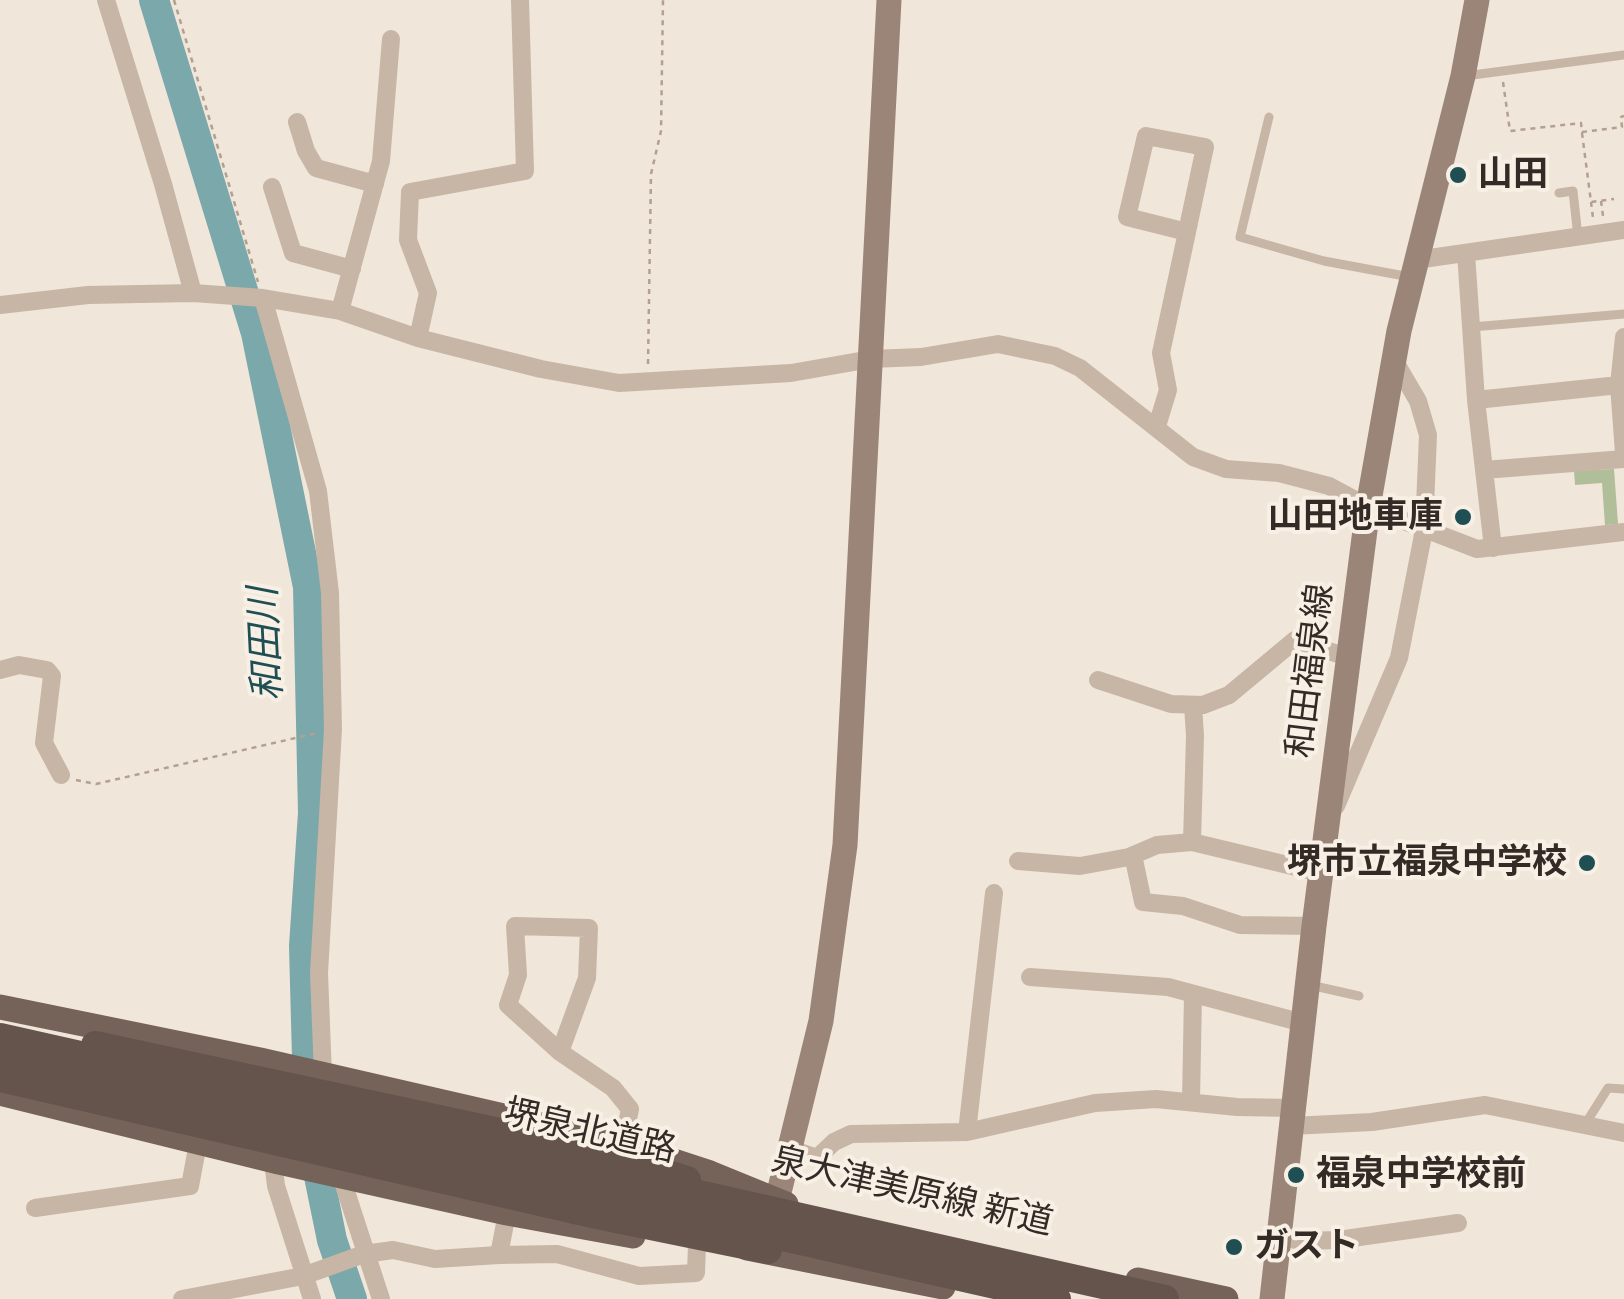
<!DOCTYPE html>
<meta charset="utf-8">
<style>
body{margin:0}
canvas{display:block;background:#f0e6d9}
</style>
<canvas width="1624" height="1299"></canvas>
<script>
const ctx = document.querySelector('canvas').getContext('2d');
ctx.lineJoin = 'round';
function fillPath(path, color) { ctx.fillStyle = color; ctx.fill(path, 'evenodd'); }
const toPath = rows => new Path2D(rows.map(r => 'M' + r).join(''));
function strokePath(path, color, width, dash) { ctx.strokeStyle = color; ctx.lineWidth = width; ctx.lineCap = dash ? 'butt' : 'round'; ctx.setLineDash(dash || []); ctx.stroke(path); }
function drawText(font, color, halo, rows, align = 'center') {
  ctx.font = font + ' "PT Sans Narrow","Noto Sans JP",sans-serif'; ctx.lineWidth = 8; ctx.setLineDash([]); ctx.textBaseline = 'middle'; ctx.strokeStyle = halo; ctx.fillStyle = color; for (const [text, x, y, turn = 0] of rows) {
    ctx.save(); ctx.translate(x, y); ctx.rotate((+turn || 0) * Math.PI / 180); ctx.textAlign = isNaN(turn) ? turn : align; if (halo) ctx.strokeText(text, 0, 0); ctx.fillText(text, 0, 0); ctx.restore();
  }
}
fillPath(toPath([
 [1614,469,1618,524,1605,525,1602,483,1575,485,1574,471]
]), '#b1be9a');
strokePath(toPath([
 [154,0,256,333,308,587,313,813,304,946,308,1096],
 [313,1147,332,1240,352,1299]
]), '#7aa8ab', 30);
strokePath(toPath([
 [174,0,258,282],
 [1503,82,1510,131,1581,123,1582,132,1622,127,1621,117,1624,116],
 [1582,133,1591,202,1614,199],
 [1601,201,1603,216],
 [1591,202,1593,218],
 [648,364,651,174,661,131,663,0],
 [76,780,96,784,317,733]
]), '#b3a091', 2.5, [5, 5]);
strokePath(toPath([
 [1465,76,1624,55],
 [1269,117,1240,237,1324,261,1410,277],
 [1559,193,1573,191,1578,237],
 [1472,327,1624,314],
 [1310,985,1359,996],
 [1584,1126,1608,1088,1624,1089]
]), '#c7b6a6', 9);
strokePath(toPath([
 [106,0,163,184,193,293],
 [297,122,306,151,316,168,375,184],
 [272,187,293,253,352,269],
 [1466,253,1476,400,1493,548],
 [1416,260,1624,230],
 [263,298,318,491,330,593,333,729,319,973,323,1076],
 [0,305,88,295,193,293,263,298,340,311,418,338,541,369,619,383,791,373,871,359,921,357,998,344,1055,356,1080,368,1193,457,1226,469,1279,473,1329,486,1368,507,1477,549,1624,532],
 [340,311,381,161,391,39],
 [1624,337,1619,385,1624,453],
 [418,338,428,293,408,240,410,192,525,171,520,0],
 [1476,400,1619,385],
 [1157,426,1168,390,1161,353,1187,232,1205,147,1146,136,1127,217,1187,232],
 [1484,470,1624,459],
 [0,670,19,665,47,670,52,676,44,743,61,775],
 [1098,680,1171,704,1203,705,1229,695,1295,640,1347,657],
 [1336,806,1399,658,1424,530,1428,435,1418,401,1394,360],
 [1192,842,1195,736,1193,705],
 [1133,855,1143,902,1183,906,1240,925,1314,926],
 [1018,861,1080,866,1129,857,1157,845,1192,842,1321,873],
 [1030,977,1168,987,1303,1023],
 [560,1052,587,978,589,928,515,926,518,975,508,1005,560,1052,613,1088,630,1109,623,1144],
 [1191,1102,1193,994],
 [1291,1126,1372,1122,1485,1105,1624,1133],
 [967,1132,994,893],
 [788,1148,817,1158,834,1142,851,1134,967,1132,1095,1103,1156,1099,1237,1107,1293,1108],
 [273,1161,276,1186,312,1299],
 [341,1176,381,1299],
 [35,1208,190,1186,198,1143],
 [1279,1237,1303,1241,1338,1240,1458,1223],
 [499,1255,557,1254,639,1276,696,1273,697,1244],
 [182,1299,303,1276,364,1254,393,1250,435,1259,499,1255,507,1213]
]), '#c7b6a6', 18);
strokePath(toPath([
 [772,1221,821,1021,845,845,889,0],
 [1272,1299,1314,926,1368,507,1399,331,1463,76,1477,0]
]), '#9a8578', 25);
strokePath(toPath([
 [0,1007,260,1060,612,1141,710,1173,786,1204],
 [0,1093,279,1162,507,1213,633,1236],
 [747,1248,943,1287],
 [1138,1280,1226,1299]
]), '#756258', 25);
strokePath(toPath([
 [95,1045,611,1156,687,1180],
 [0,1078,597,1215,768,1250]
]), '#64544b', 28);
strokePath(toPath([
 [0,1037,1165,1299],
 [0,1060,1057,1299]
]), '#64544b', 28);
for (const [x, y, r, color] of [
 [1458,175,10,"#1f4e53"],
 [1463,517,10,"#1f4e53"],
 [1587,863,10,"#1f4e53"],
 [1296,1175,10,"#1f4e53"],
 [1234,1247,10,"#1f4e53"]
]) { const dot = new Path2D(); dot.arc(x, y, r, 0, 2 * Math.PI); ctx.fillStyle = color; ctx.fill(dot); strokePath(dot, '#f8f0e5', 4); }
drawText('bold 35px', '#342b27', '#f8f0e5', [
 ["山田",1478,175],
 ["山田地車庫",1443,517,"right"],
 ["堺市立福泉中学校",1567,863,"right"],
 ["福泉中学校前",1316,1175],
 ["ガスト",1254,1247]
], 'left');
drawText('35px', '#342b27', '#f8f0e5', [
 ["和田福泉線",1311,671,-83],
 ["堺泉北道路",590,1132,13],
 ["泉大津美原線 新道",912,1192,13]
]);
drawText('italic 38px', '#1f4e53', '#f8f0e5', [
 ["和田川",267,644,-93]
]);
</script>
